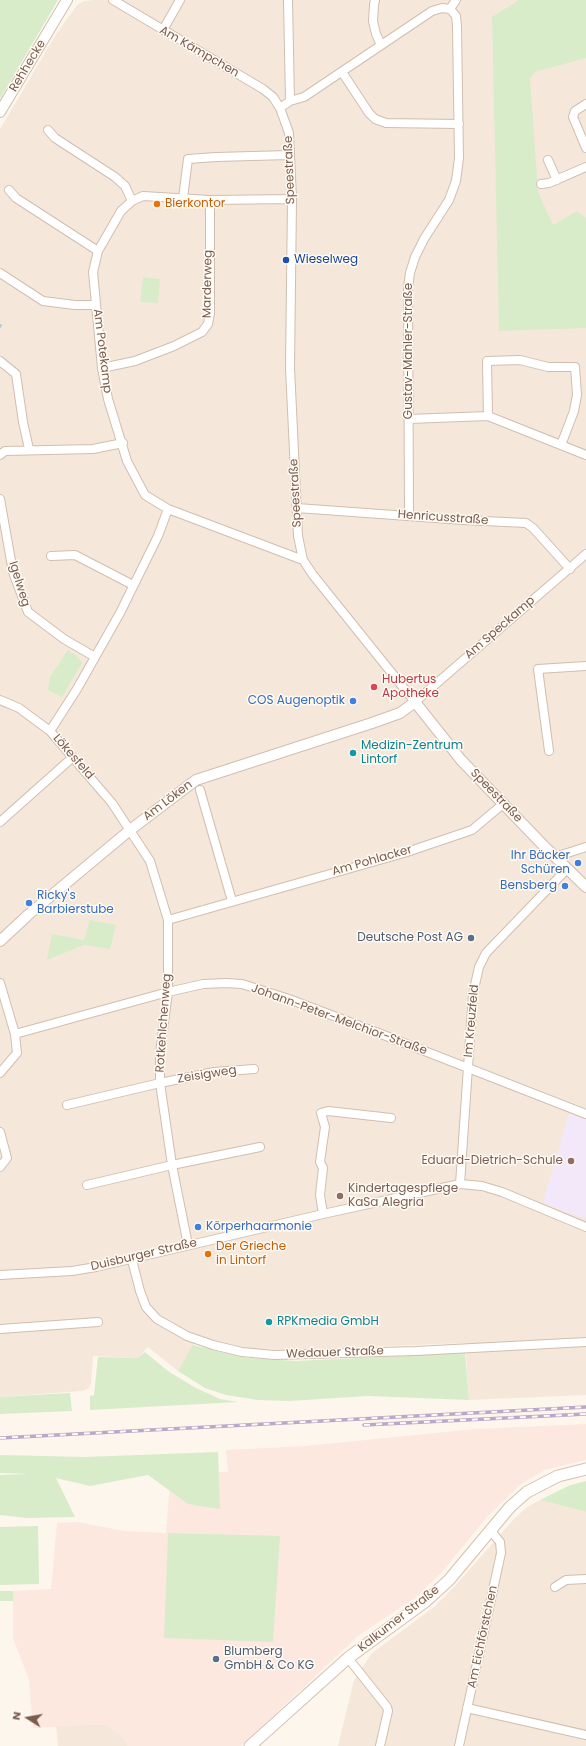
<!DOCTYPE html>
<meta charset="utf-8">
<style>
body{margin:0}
#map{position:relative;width:586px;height:1746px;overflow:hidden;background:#fdf6ec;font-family:Poppins,sans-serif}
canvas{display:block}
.north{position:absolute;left:8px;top:1698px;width:40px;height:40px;-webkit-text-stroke:3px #fffaf3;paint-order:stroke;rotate:281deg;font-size:11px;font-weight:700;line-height:16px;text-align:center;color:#7a5c4d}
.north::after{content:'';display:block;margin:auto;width:14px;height:18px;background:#7a5c4d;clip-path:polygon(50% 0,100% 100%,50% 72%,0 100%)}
</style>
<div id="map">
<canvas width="586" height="1746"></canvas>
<div class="north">N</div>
</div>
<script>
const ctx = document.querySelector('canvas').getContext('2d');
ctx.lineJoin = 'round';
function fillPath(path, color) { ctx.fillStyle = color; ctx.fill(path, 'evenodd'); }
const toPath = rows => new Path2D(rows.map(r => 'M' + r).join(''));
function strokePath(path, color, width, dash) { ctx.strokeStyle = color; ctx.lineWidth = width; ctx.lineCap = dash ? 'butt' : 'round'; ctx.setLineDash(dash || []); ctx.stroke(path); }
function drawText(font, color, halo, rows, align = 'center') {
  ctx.font = font + ' Poppins,sans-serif'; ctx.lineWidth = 3; ctx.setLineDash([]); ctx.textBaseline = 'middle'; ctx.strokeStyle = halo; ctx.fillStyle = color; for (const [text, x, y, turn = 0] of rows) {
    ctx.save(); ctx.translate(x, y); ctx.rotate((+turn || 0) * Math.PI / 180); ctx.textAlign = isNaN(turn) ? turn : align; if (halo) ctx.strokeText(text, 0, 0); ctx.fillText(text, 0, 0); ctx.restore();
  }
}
fillPath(toPath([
 [94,0,552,0,564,63,586,58,586,1395,469,1400,465,1343,286,1350,255,1349,224,1344,200,1336,178,1371,148,1347,138,1358,93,1356,91,1383,89,1388,83,1391,0,1397,0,129,55,36,77,5,84,1],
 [540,1500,586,1512,586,1746,338,1746,354,1680,372,1653,434,1607,454,1587,514,1519,527,1507],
 [107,1724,127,1741,127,1746,58,1746,56,1726]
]), '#f5e8da');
fillPath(toPath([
 [586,1424,586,1460,545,1470,521,1484,488,1516,442,1572,415,1598,358,1636,241,1746,127,1746,127,1741,107,1724,33,1728,29,1680,13,1638,13,1591,51,1589,57,1523,77,1522,124,1531,166,1533,171,1472,228,1472,226,1450,305,1446,476,1429]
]), '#fde8e0');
fillPath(toPath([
 [569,1114,586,1120,586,1219,543,1203]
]), '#f3e8fa');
fillPath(toPath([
 [0,0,58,0,0,99],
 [519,0,586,0,586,58,535,72,530,79,538,192,553,225,577,211,586,218,586,328,499,331,492,17],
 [143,277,160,279,158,303,140,302],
 [68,650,78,657,82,663,62,697,48,690,50,677],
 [90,920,116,925,110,949,84,945,47,960,52,934,84,940],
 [193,1345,247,1358,296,1361,465,1353,469,1400,368,1396,289,1401,258,1400,226,1395,205,1388,178,1371],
 [145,1352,168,1371,194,1387,220,1399,238,1402,90,1410,90,1396,94,1395,98,1357,138,1358],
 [70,1393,72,1411,0,1414,0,1397],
 [218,1452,220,1509,188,1504,148,1475,90,1486,56,1478,75,1517,27,1518,0,1515,0,1475,29,1474,0,1473,0,1455,85,1457],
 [586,1481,586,1512,540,1500,568,1486],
 [38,1526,39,1584,0,1585,0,1527],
 [168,1533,280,1536,273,1642,164,1638],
 [0,1591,13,1591,13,1601,0,1601]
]), '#d8ecc9');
strokePath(toPath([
 [0,327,1,325]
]), '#a5d3da', 2);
const minor = toPath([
 [113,0,263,89,273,97,280,108,289,133,292,199,290,368,298,536,303,560,313,575,415,702,586,554],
 [375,0,374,5,373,21,376,34,381,45],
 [163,30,180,0],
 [342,72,369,113,375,119,386,123,459,124],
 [290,101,304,97,432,11,442,8,450,9,456,0],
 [586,104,575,111,573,117,586,148],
 [280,108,290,101,288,0],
 [48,130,55,138,115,177,125,186,132,201],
 [548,160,557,180],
 [541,184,549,183,586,167],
 [9,190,16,198,98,251],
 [183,198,188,159,216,157,289,155],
 [292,199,210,200,143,196,132,201,121,211,98,251,93,272,102,368,108,399,127,461,145,495,168,509,303,560],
 [0,273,43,301,75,305,96,305],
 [0,361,16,374,23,422,29,449],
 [102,368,135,361,174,346,202,332,208,324,210,313,210,200],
 [488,416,487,361,520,360,548,367,575,367,577,395,574,411,561,445],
 [409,419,488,416,586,455],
 [0,455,5,451,93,449,123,443],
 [0,499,13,572,28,612,64,639,95,657],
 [297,508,463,520,526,523,533,528,570,569],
 [409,515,408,288,410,273,415,257,424,239,449,200,456,181,459,158,457,26,456,16,450,9],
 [51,556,75,555,133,585],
 [0,700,19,708,50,731,112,803,150,861,168,920,168,992,160,1053,160,1083,172,1165,188,1245],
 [50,731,77,689,120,613,158,536,168,509],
 [549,751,538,669,586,666],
 [200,790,232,901],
 [0,822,73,757],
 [555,857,586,847],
 [168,920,404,853,472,830,503,804],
 [0,983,15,1034,17,1053,0,1073],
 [15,1034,168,992,203,984,226,983,242,984,289,999,381,1034,586,1114],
 [67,1105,160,1083,214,1072,254,1069],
 [0,1132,7,1158,0,1167],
 [460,1184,473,994,479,967,486,953,567,869],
 [87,1185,172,1165,260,1147],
 [323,1214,320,1195,323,1168,320,1162,325,1127,321,1113,328,1111,391,1118],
 [132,1260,140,1291,146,1307,157,1319,187,1336,213,1345,242,1352,274,1355,416,1351,586,1342],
 [0,1275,72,1271,96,1267,323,1214,460,1184,482,1186,502,1192,586,1227],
 [0,1329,98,1322],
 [555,1587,566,1580,586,1579],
 [348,1658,387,1707,388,1711,380,1746],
 [467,1708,586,1735],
 [459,1746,501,1553,500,1542,491,1531]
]);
const tertiary = toPath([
 [0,112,67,0],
 [0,941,28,915,130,830,196,780,372,723,400,713,415,702,461,760,542,844,586,887]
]);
const secondary = toPath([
 [250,1746,348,1658,426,1601,449,1580,510,1507,527,1492,558,1476,586,1469]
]);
strokePath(minor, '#d1beb0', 10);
strokePath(tertiary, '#d1beb0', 12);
strokePath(secondary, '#d6c0b0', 13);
strokePath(minor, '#fff', 8);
strokePath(tertiary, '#fff', 10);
strokePath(secondary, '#fff', 11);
const rail = toPath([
 [364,1425,586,1414],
 [0,1438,586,1407]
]);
strokePath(rail, '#b9a8c9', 3.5);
strokePath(rail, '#fffaf3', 2, [6]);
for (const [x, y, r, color] of [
 [157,204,4,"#e8710a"],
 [286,260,4,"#1a4fb4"],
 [374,687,4,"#e0444e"],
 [353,701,4,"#3f7fe0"],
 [353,753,4,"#0f9aa8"],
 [578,863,4,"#3f7fe0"],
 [565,886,4,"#3f7fe0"],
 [29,903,4,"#3f7fe0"],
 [471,938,4,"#5c6f8a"],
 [571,1161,4,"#8d6e63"],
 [340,1196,4,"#8d6e63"],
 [198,1227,4,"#3f7fe0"],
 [208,1254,4,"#e8710a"],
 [269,1322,4,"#0f9aa8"],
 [216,1659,4,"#5c6f8a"]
]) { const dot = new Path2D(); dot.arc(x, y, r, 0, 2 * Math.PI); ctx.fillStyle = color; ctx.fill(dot); strokePath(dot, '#fffaf3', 1.5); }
drawText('12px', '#7a5c4d', '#fffaf3', [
 ["Am Kämpchen",199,52,30],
 ["Rehhecke",28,66,-59],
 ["Speestraße",290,170,-92],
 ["Marderweg",208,284,-89],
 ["Am Potekamp",102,351,83],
 ["Gustav-Mahler-Straße",409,351,-90],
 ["Speestraße",296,493,-93],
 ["Henricusstraße",443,518,4],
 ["Igelweg",19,584,73],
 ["Am Speckamp",500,628,-41],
 ["Lökesfeld",73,757,49],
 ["Speestraße",496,796,46],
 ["Am Löken",168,801,-37],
 ["Am Pohlacker",372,861,-16],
 ["Johann-Peter-Melchior-Straße",339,1020,20],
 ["Im Kreuzfeld",472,1021,-85],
 ["Rotkehlchenweg",164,1023,-86],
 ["Zeisigweg",207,1075,-9],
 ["Duisburger Straße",144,1255,-13],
 ["Wedauer Straße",335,1353,-2],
 ["Kalkumer Straße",399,1619,-38],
 ["Am Eichförstchen",483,1637,-78]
]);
drawText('12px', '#c56008', '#fffaf3', [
 ["Bierkontor",165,204],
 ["Der Grieche",216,1247],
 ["in Lintorf",216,1261]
], 'left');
drawText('12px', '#164399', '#fffaf3', [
 ["Wieselweg",294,260]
], 'left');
drawText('12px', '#be3a42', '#fffaf3', [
 ["Hubertus",382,680],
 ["Apotheke",382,694]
], 'left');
drawText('12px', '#366cbe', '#fffaf3', [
 ["COS Augenoptik",345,701],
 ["Ihr Bäcker",570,856],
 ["Schüren",570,870],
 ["Bensberg",557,886],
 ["Ricky's",37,896,"left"],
 ["Barbierstube",37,910,"left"],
 ["Körperhaarmonie",206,1227,"left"]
], 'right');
drawText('12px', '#0d838f', '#fffaf3', [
 ["Medizin-Zentrum",361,746],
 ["Lintorf",361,760],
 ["RPKmedia GmbH",277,1322]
], 'left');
drawText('12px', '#4e5e75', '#fffaf3', [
 ["Deutsche Post AG",463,938],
 ["Blumberg",224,1652,"left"],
 ["GmbH & Co KG",224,1666,"left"]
], 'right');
drawText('12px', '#785e54', '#fffaf3', [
 ["Eduard-Dietrich-Schule",563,1161],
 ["Kindertagespflege",348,1189,"left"],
 ["KaSa Alegria",348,1203,"left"]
], 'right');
</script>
